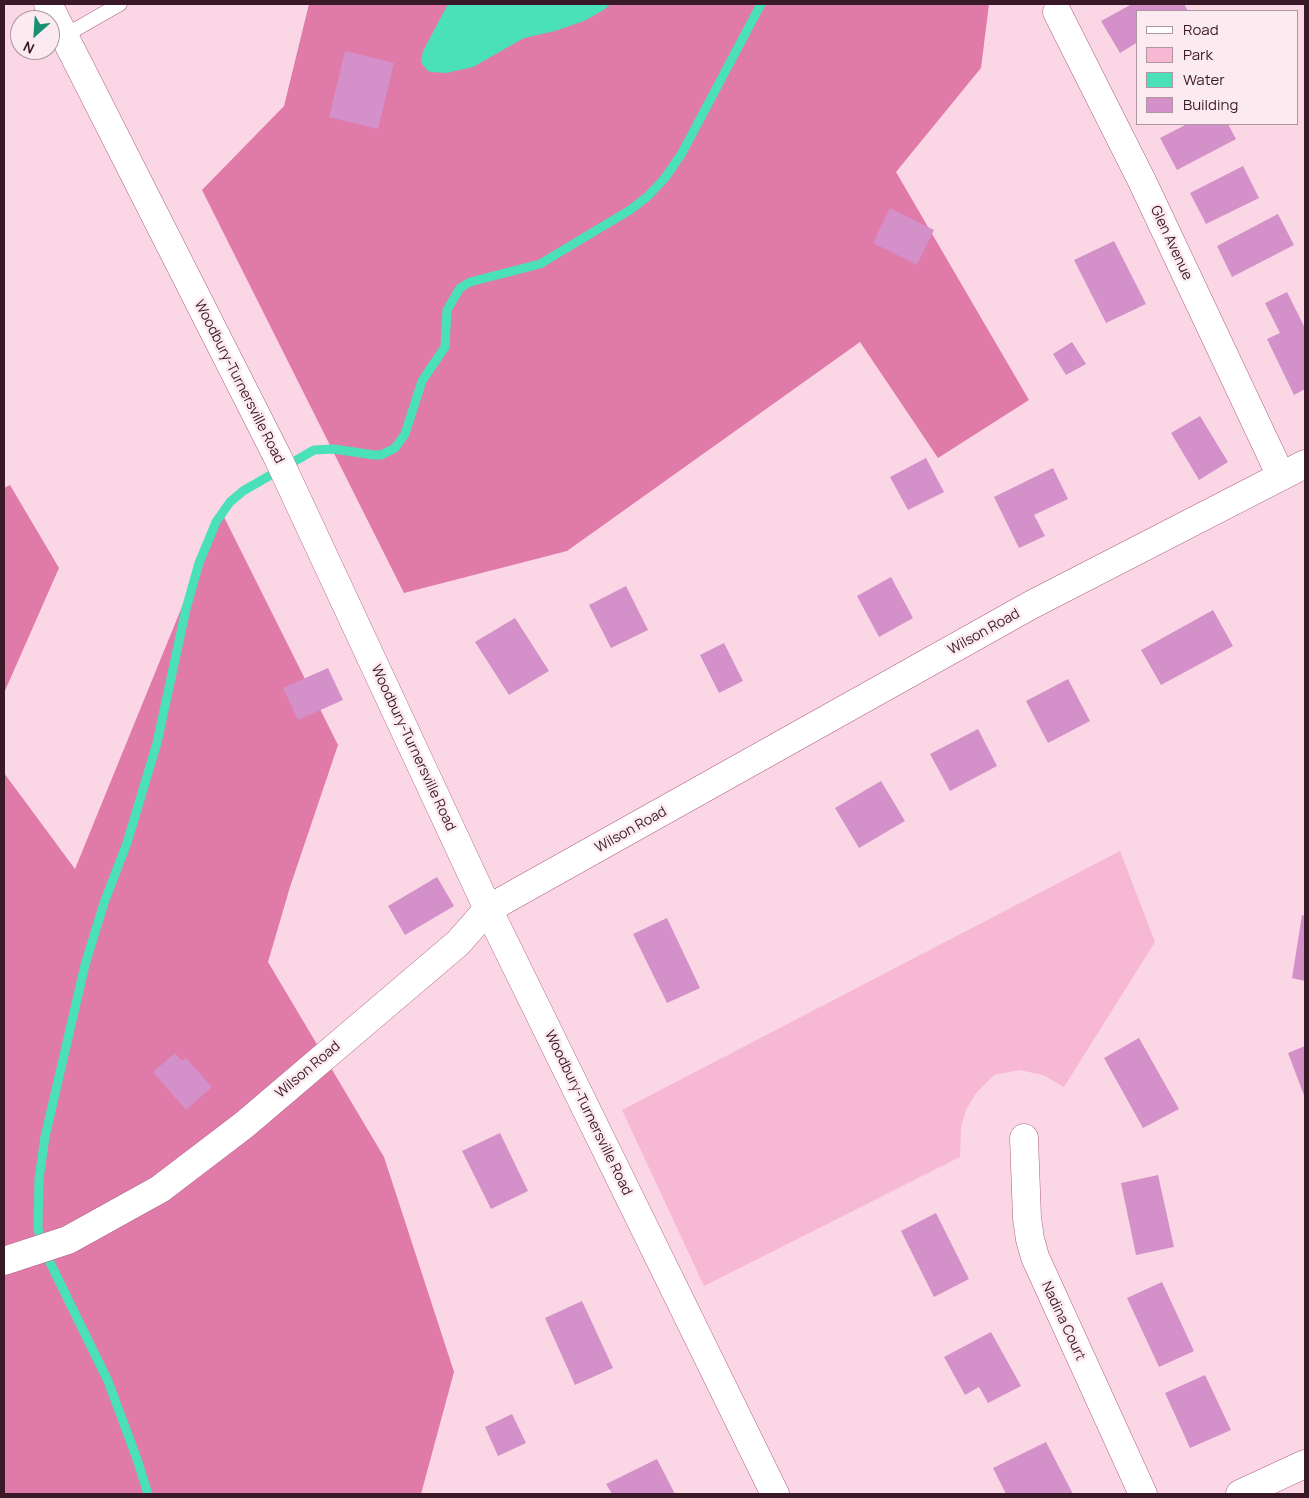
<!DOCTYPE html>
<style>
body{margin:0}
#map{position:relative;width:1309px;height:1498px;overflow:hidden;background:#fbd7e5;font-family:Manrope,sans-serif}
canvas{display:block}
.frame{position:absolute;inset:0;border:5px solid #391928;pointer-events:none}
.legend{position:absolute;left:1136px;top:10px;width:162px;height:115px;box-sizing:border-box;background:#fceaf1;border:1px solid #ae96a1;margin:0;padding:6px 9px;list-style:none;font-size:15px;color:#391928}
.legend li{display:flex;align-items:center;gap:10px;height:25px}
.legend b{width:25px;border:1px solid #ae96a1}
.north{position:absolute;left:10px;top:10px;width:50px;height:50px;box-sizing:border-box;background:#fceaf1;border:1px solid #ae96a1;border-radius:50%;rotate:206deg;font-size:14px;font-weight:700;line-height:20px;text-align:center;color:#391928}
.north::after{content:'';display:block;margin:auto;width:18px;height:22px;background:#179074;clip-path:polygon(50% 0,100% 100%,50% 72%,0 100%)}
</style>
<div id="map">
<canvas width="1309" height="1498"></canvas>
<div class="frame"></div>
<ul class="legend">
<li><b style="height:6px;background:#fff"></b>Road</li>
<li><b style="height:14px;background:#f7b8d3"></b>Park</li>
<li><b style="height:14px;background:#4ae0b9"></b>Water</li>
<li><b style="height:14px;background:#d390c9"></b>Building</li>
</ul>
<div class="north">N</div>
</div>
<script>
const ctx = document.querySelector('canvas').getContext('2d');
ctx.lineJoin = 'round';
function fillPath(path, color) { ctx.fillStyle = color; ctx.fill(path, 'evenodd'); }
const toPath = rows => new Path2D(rows.map(r => 'M' + r).join(''));
function strokePath(path, color, width, dash) { ctx.strokeStyle = color; ctx.lineWidth = width; ctx.lineCap = dash ? 'butt' : 'round'; ctx.setLineDash(dash || []); ctx.stroke(path); }
function drawText(font, color, halo, rows, align = 'center') {
  ctx.font = font + ' Manrope,sans-serif'; ctx.lineWidth = 5; ctx.setLineDash([]); ctx.textBaseline = 'middle'; ctx.strokeStyle = halo; ctx.fillStyle = color; for (const [text, x, y, turn = 0] of rows) {
    ctx.save(); ctx.translate(x, y); ctx.rotate((+turn || 0) * Math.PI / 180); ctx.textAlign = isNaN(turn) ? turn : align; if (halo) ctx.strokeText(text, 0, 0); ctx.fillText(text, 0, 0); ctx.restore();
  }
}
fillPath(toPath([
 [1120,851,1155,942,1064,1087,1043,1075,1019,1070,994,1075,976,1093,966,1110,961,1127,960,1157,704,1286,622,1110]
]), '#f7b8d3');
fillPath(toPath([
 [309,4,989,4,981,68,896,172,1029,400,938,458,860,342,567,551,404,593,202,190,284,106],
 [10,485,59,568,4,693,4,488],
 [221,511,338,745,290,887,268,962,384,1157,454,1372,421,1494,4,1494,4,773,75,869]
]), '#e07aa9');
fillPath(toPath([
 [448,4,611,4,602,11,584,21,555,31,524,38,473,67,446,73,432,72,428,71,423,65,421,61,423,51]
]), '#4ae0b9');
strokePath(toPath([
 [148,1494,137,1459,108,1381,41,1244,38,1227,39,1179,45,1137,85,965,104,903,127,843,157,743,186,609,199,563,216,522,230,502,243,491,314,450,334,449,374,455,381,455,395,448,405,434,422,381,445,347,447,310,460,288,470,282,540,264,630,210,647,197,665,178,682,153,761,4]
]), '#4ae0b9', 9);
fillPath(toPath([
 [1132,4,1184,4,1188,11,1138,11,1138,42,1120,53,1101,21],
 [345,51,394,63,378,129,329,117],
 [1187,124,1228,124,1236,139,1177,170,1160,138],
 [1243,166,1259,198,1206,224,1190,193],
 [890,208,934,230,917,265,873,243],
 [1278,214,1294,245,1232,277,1217,246],
 [1114,241,1146,304,1106,323,1074,260],
 [1287,292,1305,328,1305,389,1294,395,1267,339,1280,333,1265,303],
 [1072,342,1086,364,1066,375,1053,354],
 [1200,416,1228,462,1199,480,1171,433],
 [926,458,944,492,908,510,890,477],
 [1053,468,1068,499,1034,515,1045,536,1019,548,994,497],
 [891,577,913,618,879,637,857,596],
 [626,586,648,630,611,648,589,605],
 [1213,610,1233,646,1161,685,1141,650],
 [515,618,549,671,509,695,475,642],
 [724,643,743,681,719,693,700,655],
 [328,668,343,700,298,720,283,688],
 [1068,679,1090,721,1048,743,1026,701],
 [978,729,997,766,950,791,930,754],
 [881,781,905,821,859,848,835,808],
 [437,877,454,906,405,935,388,906],
 [1302,915,1305,916,1305,981,1292,978],
 [667,918,700,988,667,1003,633,934],
 [1139,1038,1179,1109,1143,1128,1104,1058],
 [1305,1046,1305,1098,1288,1053],
 [175,1053,182,1061,186,1058,212,1087,186,1110,153,1072],
 [500,1133,528,1191,491,1209,462,1151],
 [1158,1175,1174,1247,1136,1255,1121,1183],
 [936,1213,969,1279,934,1297,901,1231],
 [1162,1282,1194,1351,1159,1367,1127,1298],
 [582,1301,613,1368,575,1385,545,1318],
 [991,1332,1021,1386,988,1403,979,1387,965,1395,944,1357],
 [1205,1375,1231,1430,1190,1448,1165,1393],
 [512,1414,526,1443,498,1456,485,1427],
 [1046,1442,1073,1494,1006,1494,993,1468],
 [657,1459,675,1494,612,1494,606,1484]
]), '#d390c9');
const service = toPath([
 [64,36,120,4]
]);
const minor = toPath([
 [1057,12,1142,181,1281,476],
 [1024,1138,1027,1218,1030,1239,1035,1257,1143,1494],
 [1240,1494,1305,1464]
]);
const tertiary = toPath([
 [4,1261,68,1240,160,1189,244,1125,458,943,488,909,1031,605,1305,464]
]);
const secondary = toPath([
 [48,4,278,458,488,909,775,1494]
]);
strokePath(service, '#ae6084', 15);
strokePath(minor, '#ae6084', 29);
strokePath(tertiary, '#ae6084', 29);
strokePath(secondary, '#ae6084', 29);
strokePath(service, '#fff', 14);
strokePath(minor, '#fff', 28);
strokePath(tertiary, '#fff', 28);
strokePath(secondary, '#fff', 28);
drawText('14px', '#391928', '#fceaf1', [
 ["Glen Avenue",1171,243,65],
 ["Woodbury-Turnersville Road",239,382,63],
 ["Wilson Road",984,632,-29],
 ["Woodbury-Turnersville Road",413,748,65],
 ["Wilson Road",631,830,-29],
 ["Wilson Road",308,1070,-40],
 ["Woodbury-Turnersville Road",588,1113,64],
 ["Nadina Court",1063,1321,65]
]);
</script>
